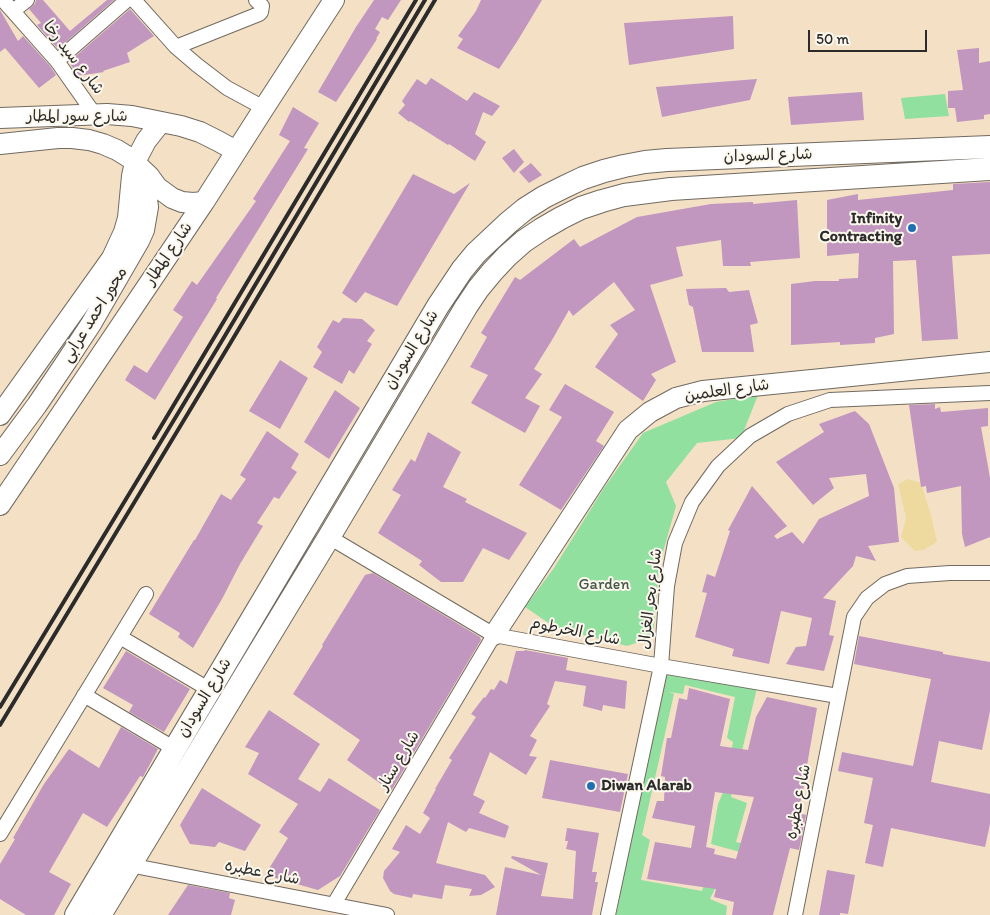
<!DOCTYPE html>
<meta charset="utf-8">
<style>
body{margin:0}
#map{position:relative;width:990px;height:915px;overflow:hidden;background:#f4e0c5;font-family:Itim,sans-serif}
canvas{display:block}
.scale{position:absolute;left:808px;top:30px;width:119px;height:22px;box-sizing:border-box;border:2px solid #2b2b2b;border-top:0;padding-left:6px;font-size:15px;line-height:18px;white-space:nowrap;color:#2b2b2b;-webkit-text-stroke:4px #fbf7ec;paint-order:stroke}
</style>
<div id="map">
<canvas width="990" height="915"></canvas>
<div class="scale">50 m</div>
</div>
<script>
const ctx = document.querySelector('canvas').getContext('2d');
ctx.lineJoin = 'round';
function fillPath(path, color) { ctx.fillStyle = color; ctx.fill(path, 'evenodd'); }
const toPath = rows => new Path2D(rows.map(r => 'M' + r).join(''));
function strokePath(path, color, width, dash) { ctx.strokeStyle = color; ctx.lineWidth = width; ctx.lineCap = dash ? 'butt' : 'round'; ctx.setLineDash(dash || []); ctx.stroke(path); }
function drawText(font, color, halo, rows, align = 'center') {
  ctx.font = font + ' Itim,"Playpen Sans Arabic",sans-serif'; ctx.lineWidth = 4; ctx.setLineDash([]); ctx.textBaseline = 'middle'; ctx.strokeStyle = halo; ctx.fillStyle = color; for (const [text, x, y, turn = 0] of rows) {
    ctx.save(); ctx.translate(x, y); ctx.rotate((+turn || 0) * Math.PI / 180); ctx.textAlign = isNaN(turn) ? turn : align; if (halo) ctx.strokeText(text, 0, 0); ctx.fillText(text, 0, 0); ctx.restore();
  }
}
fillPath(toPath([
 [945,94,949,116,905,119,901,98],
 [758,395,741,438,697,443,666,482,676,506,659,566,653,637,627,646,556,628,525,607,554,568,604,488,643,433,716,402],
 [665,672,757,688,731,797,747,803,736,842,785,853,783,864,711,844,718,804,724,790,733,742,727,738,735,697,685,685,683,694,669,692,674,694,642,835,650,840,641,880,702,891,706,879,718,882,710,899,727,906,726,915,616,915]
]), '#91e09f');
fillPath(toPath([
 [908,479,921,483,931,515,937,542,923,550,915,551,901,537,906,518,898,484]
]), '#eeda9e');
fillPath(toPath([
 [36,0,43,0,70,31,107,0,114,0,58,49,37,25,41,23,29,9,35,4],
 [374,0,401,0,388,20,382,17,375,29,380,32,376,39,377,39,336,102,318,92,356,27],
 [481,0,542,0,518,40,499,69,457,48,463,39,458,36,476,11],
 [130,9,154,36,127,53,130,62,103,71,104,72,78,76,69,62],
 [0,10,18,41,23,36,50,66,56,75,39,88,5,48,0,52],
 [733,16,734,49,629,65,624,23],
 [979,48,979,63,990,61,990,114,984,115,984,119,957,122,955,108,948,108,948,91,963,90,957,50],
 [431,78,467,101,474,92,500,106,492,116,483,112,475,134,486,142,475,161,449,144,448,145,410,121,409,122,398,113,405,105,402,101,417,79,426,85],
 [757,79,750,100,662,117,656,87],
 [862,92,864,120,791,125,788,97],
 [293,107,319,123,304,148,308,149,216,298,217,299,155,400,125,380,134,365,147,373,183,317,173,310,192,281,197,285,256,201,253,199,290,141,279,135],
 [514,149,524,162,514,173,502,158],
 [531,163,542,175,529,183,519,172],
 [413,174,454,194,470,183,397,306,365,292,356,303,342,293],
 [990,182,990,254,952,256,958,339,922,341,916,260,893,261,894,334,875,338,875,343,840,345,840,342,791,345,791,284,815,281,839,281,839,279,858,278,859,253,827,256,827,200,858,194,858,200,953,190,953,184],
 [797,200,800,258,750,262,751,266,723,266,721,240,676,247,683,276,650,285,676,362,651,374,656,380,643,401,595,367,618,334,610,325,635,310,614,282,573,316,569,310,552,340,534,369,542,374,525,398,540,406,525,433,471,403,488,375,470,367,487,337,481,333,515,277,520,280,574,239,580,247,637,217,711,204,753,202,753,204],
 [726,288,729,292,749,290,758,323,750,325,754,352,702,352,693,307,689,305,686,289],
 [343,318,362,319,375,330,367,341,372,344,354,374,349,370,342,384,313,367,322,352,317,347,333,320,339,323],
 [280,360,308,378,280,429,249,411],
 [565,384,614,412,596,441,604,446,561,510,519,485,562,417,549,410],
 [335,390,360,408,329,459,304,442],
 [935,404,935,409,940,407,941,412,988,408,988,426,981,427,990,478,990,537,965,547,962,534,961,486,927,493,926,486,921,487,909,405],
 [855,411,869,424,894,488,899,542,868,546,876,561,856,556,853,566,823,598,836,601,829,635,834,636,824,671,786,664,796,647,806,646,812,618,781,611,769,664,732,656,734,649,695,637,707,593,702,592,707,574,715,577,730,531,728,530,752,486,787,526,774,536,777,539,792,532,803,544,819,519,869,496,866,474,829,478,834,488,813,505,776,462,824,432,819,424],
 [267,431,299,454,291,468,297,472,279,499,274,497,257,523,263,526,240,564,222,599,193,648,178,637,180,633,149,614,194,540,195,540,221,494,231,500,246,479,240,475],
 [428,432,461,452,443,487,467,499,465,502,527,533,509,560,483,548,463,582,441,582,419,565,422,561,378,533,401,495,392,490,411,459,415,462],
 [373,573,480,637,481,640,391,791,347,760,360,740,293,694,323,646,322,645,365,575],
 [859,636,943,652,943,654,990,662,990,711,982,750,939,741,931,782,990,794,990,824,985,847,891,828,883,867,865,863,873,825,864,823,873,778,838,771,842,752,913,766,931,679,854,664],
 [525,650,568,658,566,670,627,681,625,709,603,705,602,711,583,706,586,686,555,681,547,704,550,706,530,736,537,740,529,756,537,757,526,775,490,752,473,795,485,801,479,813,509,826,505,838,469,828,466,832,448,822,436,863,485,875,495,887,481,895,469,896,472,889,445,885,442,899,413,894,412,898,394,894,390,891,383,878,384,871,400,852,392,849,406,825,420,834,430,818,423,813,436,789,435,789,452,760,449,758,476,717,471,714,484,697,485,698,491,689,494,690,500,680,507,684,516,651,524,651],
 [126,651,190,689,164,732,129,712,133,705,103,688],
 [689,688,730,699,720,746,748,750,756,717,767,697,817,708,806,771,807,771,798,813,806,815,799,850,790,848,773,915,732,915,734,902,714,897,716,889,647,879,655,842,691,848,695,826,652,818,657,801,664,801,665,777,661,776,667,738,671,738,679,698,687,700],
 [715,792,754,797,736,859,714,854,715,849,706,847],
 [269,710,320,744,298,779,320,792,329,778,380,810,340,876,318,890,265,875,288,838,279,832,298,804,248,774,259,753,245,747],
 [121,727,158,749,143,777,140,776,107,827,83,813,49,872,71,884,54,915,26,915,0,899,0,864,15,839,13,838,44,784,69,749,99,768],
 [550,760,628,774,620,812,542,798],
 [202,788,261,825,245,851,219,842,215,847,190,844,184,833,180,825],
 [567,828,599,833,592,872,597,872,595,882,598,882,592,915,496,915,505,867,541,875,511,858,512,856,548,863,541,896,573,899,576,851,566,849,568,841,565,841],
 [827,870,855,875,848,914,840,913,840,915,819,915],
 [188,885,230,893,229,898,235,900,231,915,168,915]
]), '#c196bf');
const street = toPath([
 [3,0,57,61,95,115],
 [134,0,176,47,197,65,227,88,264,108],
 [13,11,27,0],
 [176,47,259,14,261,12,262,6,256,0],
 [57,61,127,0],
 [329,537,494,635,661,666,838,696],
 [120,637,210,690],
 [84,695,175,749],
 [0,834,146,594],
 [129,865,387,915],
 [334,904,494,635],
 [608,915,661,666,667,586,675,543,692,502,718,466,750,436,788,414,830,400,990,393],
 [795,915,854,617,867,598,885,584,907,576,950,573,990,573]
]);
const secondary = toPath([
 [0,118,107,114,132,116,181,126,200,132,218,141,236,151],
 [0,144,58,138,72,138,89,140,103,144,117,150,130,158,149,176,157,187,172,198,182,202,193,203,204,202],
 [0,415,112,258,124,232,128,218,132,176,135,162,146,141,161,122],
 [0,455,37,405,64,365,91,324,139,241,144,230,148,207,145,184,135,162],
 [0,505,204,202,264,108,334,0],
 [494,635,628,430,650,412,676,398,703,391,990,362]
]);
const primary = toPath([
 [76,915,438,306,462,270,476,253,508,223,525,209,544,197,564,187,583,178,604,171,624,166,645,162,667,160,990,147],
 [100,915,329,537,466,307,478,289,492,272,507,256,524,241,542,229,561,218,581,208,602,201,624,195,671,189,990,169]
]);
strokePath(street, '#716a61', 16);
strokePath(secondary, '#716a61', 22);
strokePath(primary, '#716a61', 24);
strokePath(street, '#fff', 14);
strokePath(secondary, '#fff', 20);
strokePath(primary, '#fff', 22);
strokePath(toPath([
 [154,438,416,0],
 [0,707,223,339,425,0],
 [0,725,231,342,435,0]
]), '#2b2b2b', 4);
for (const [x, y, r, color] of [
 [912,228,5,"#1f6fb2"],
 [591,786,5,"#1f6fb2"]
]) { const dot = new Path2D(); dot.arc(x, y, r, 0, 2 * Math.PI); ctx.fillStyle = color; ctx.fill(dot); strokePath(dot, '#fbf7ec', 2); }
drawText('16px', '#2b2b2b', '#fbf7ec', [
 ["شارع سيد رخا",73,58,52],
 ["شارع سور المطار",77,117],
 ["شارع السودان",768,156,-2],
 ["شارع المطار",169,254,-56],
 ["محور احمد عرابى",95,315,-58],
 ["شارع السودان",412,350,-59],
 ["شارع العلمين",727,391,-8],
 ["شارع بحر الغزال",651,599,-83],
 ["شارع الخرطوم",575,632,11],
 ["شارع السودان",205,698,-59],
 ["شارع سنار",399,761,-59],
 ["شارع عطبره",799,802,-79],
 ["شارع عطبره",262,873,11]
]);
drawText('bold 16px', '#2b2b2b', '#fbf7ec', [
 ["Infinity",902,219],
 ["Contracting",902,237],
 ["Diwan Alarab",601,786,"left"]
], 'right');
drawText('16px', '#445848', '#fbf7ec', [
 ["Garden",604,585]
]);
</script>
